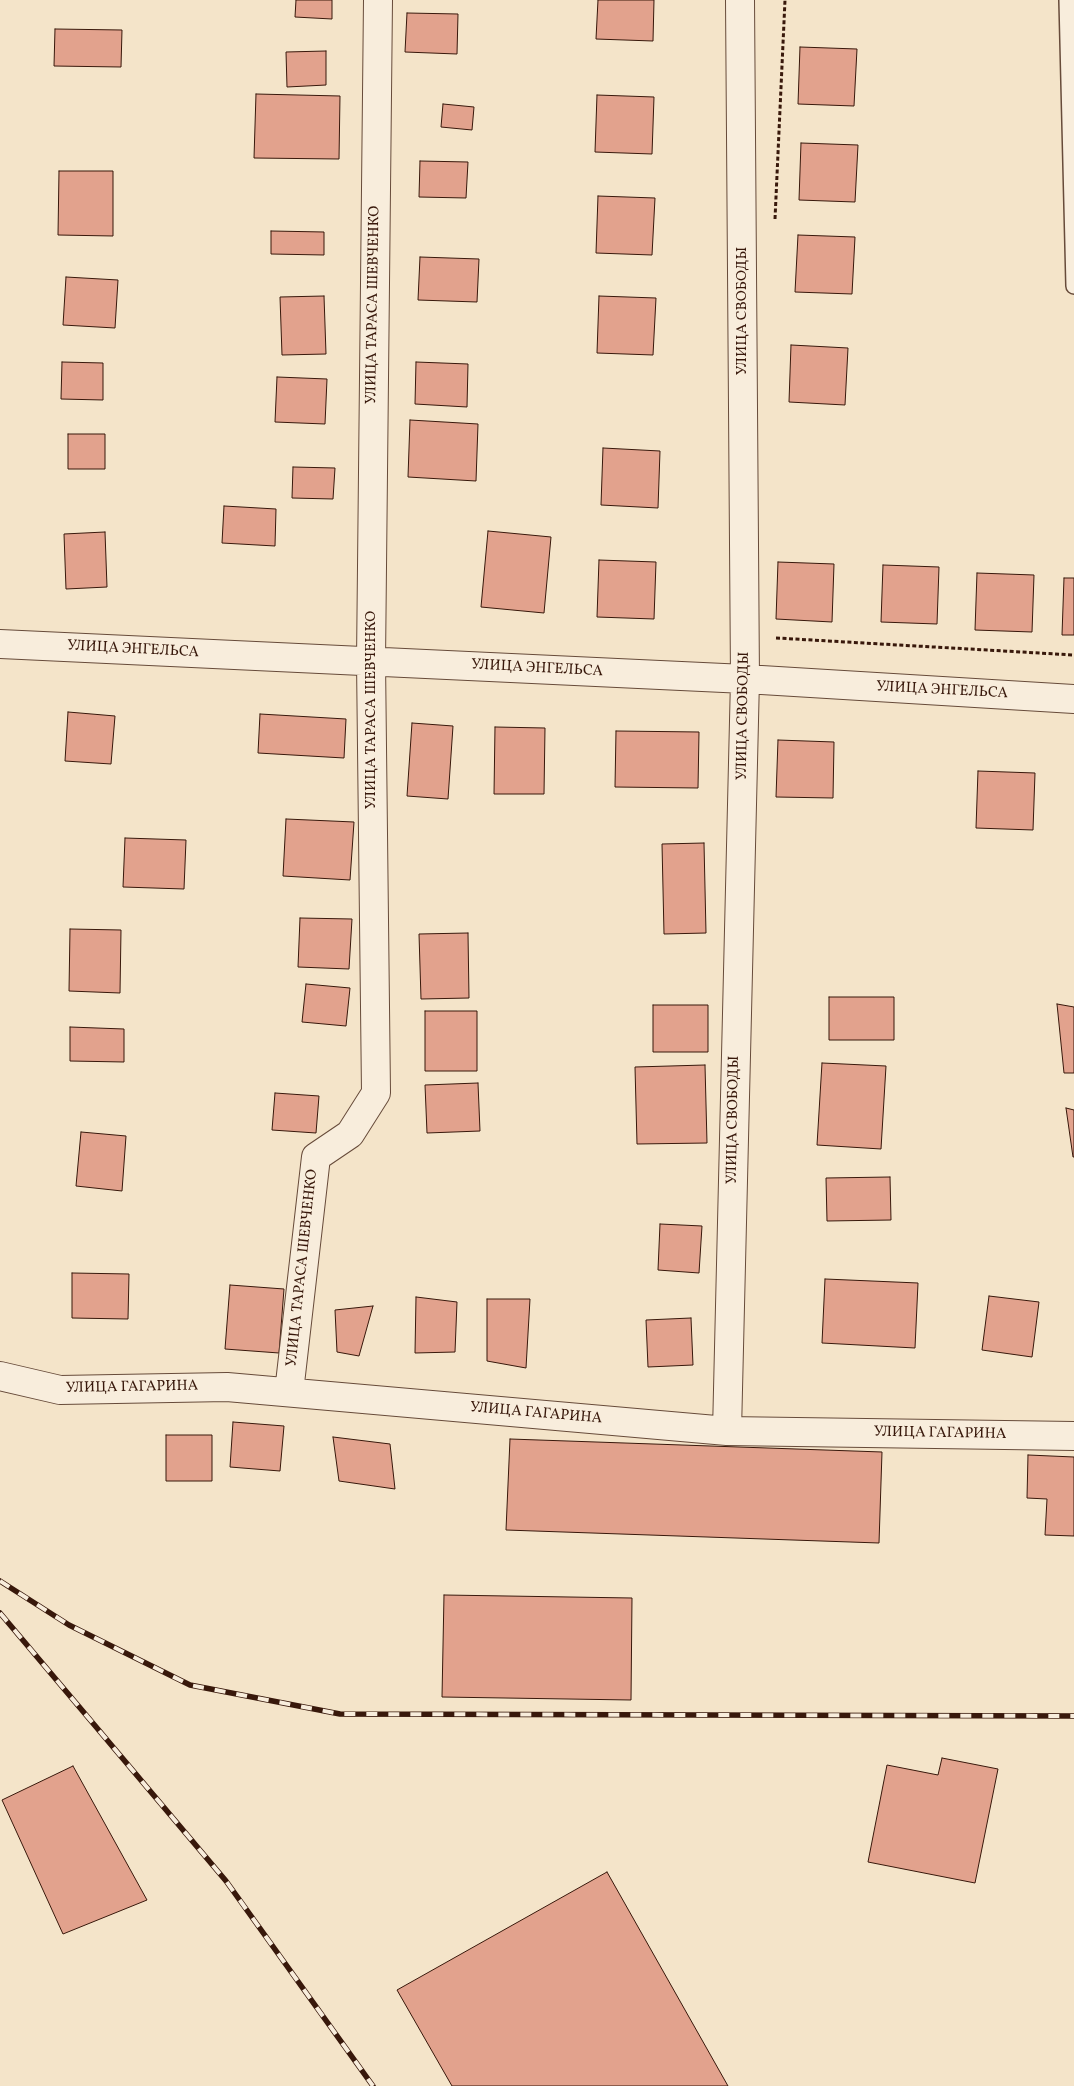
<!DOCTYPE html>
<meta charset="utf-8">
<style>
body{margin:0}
canvas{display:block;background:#f4e4c9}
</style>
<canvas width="1074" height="2086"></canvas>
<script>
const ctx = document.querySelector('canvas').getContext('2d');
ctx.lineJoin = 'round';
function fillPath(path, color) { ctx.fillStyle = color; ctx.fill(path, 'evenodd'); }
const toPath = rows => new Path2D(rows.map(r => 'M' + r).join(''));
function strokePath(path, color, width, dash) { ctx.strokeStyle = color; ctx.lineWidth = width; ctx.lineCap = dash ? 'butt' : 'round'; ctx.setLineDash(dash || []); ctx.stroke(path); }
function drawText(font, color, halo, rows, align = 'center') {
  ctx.font = font + ' Vollkorn,serif'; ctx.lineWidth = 4; ctx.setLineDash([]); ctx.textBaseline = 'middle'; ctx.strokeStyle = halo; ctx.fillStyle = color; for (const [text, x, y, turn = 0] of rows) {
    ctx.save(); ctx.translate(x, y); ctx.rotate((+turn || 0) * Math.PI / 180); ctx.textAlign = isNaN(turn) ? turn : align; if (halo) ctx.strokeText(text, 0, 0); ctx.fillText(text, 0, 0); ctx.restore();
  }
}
const building = toPath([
 [296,0,332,0,332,19,295,17,296,0],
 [598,0,654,0,653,41,596,39,598,0],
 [407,13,458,14,457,54,405,52,407,13],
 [55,29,122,30,121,67,54,66,55,29],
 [800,47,857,49,854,106,798,104,800,47],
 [326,51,326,85,287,87,286,52,326,51],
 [256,94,340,96,339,159,254,158,256,94],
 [597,95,654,97,652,154,595,152,597,95],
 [443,104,474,107,472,130,441,127,443,104],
 [801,143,858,145,855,202,799,200,801,143],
 [420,161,468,162,466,198,419,197,420,161],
 [59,171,113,171,113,236,58,235,59,171],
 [598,196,655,198,652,255,596,253,598,196],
 [271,231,324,232,324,255,271,254,271,231],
 [798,235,855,237,852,294,795,292,798,235],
 [420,257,479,259,477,302,418,300,420,257],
 [66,277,118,280,115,328,63,325,66,277],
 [324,296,326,354,282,355,280,297,324,296],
 [599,296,656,298,653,355,597,353,599,296],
 [791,345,848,348,845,405,789,402,791,345],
 [62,362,103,363,103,400,61,399,62,362],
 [416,362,468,364,467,407,415,404,416,362],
 [277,377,327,379,325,424,275,422,277,377],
 [410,420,478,424,476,481,408,477,410,420],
 [68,434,105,434,105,469,68,469,68,434],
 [603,448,660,451,658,508,601,505,603,448],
 [293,467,335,468,333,499,292,498,293,467],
 [224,506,276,509,275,546,222,543,224,506],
 [488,531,551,537,544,613,481,607,488,531],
 [105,532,107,587,66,589,64,534,105,532],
 [599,560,656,562,654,619,597,617,599,560],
 [778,562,834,564,832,622,776,619,778,562],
 [883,565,939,567,937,624,881,622,883,565],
 [977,573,1034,575,1032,632,975,630,977,573],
 [1064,578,1074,578,1074,635,1062,635,1064,578],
 [68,712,115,716,111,764,65,761,68,712],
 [260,714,346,719,344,758,258,753,260,714],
 [412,723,453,726,448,799,407,796,412,723],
 [495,727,545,728,544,794,494,794,495,727],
 [616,731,699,732,698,788,615,787,616,731],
 [778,740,834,742,833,798,776,797,778,740],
 [978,771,1035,773,1033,830,976,828,978,771],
 [286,819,354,822,350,880,283,876,286,819],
 [125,838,186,840,184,889,123,887,125,838],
 [704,843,706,933,664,934,662,844,704,843],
 [300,918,352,919,349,969,298,967,300,918],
 [70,929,121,930,120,993,69,991,70,929],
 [468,933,469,998,421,999,419,934,468,933],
 [306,984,350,988,346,1026,302,1022,306,984],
 [829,997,894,997,894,1040,829,1040,829,997],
 [1057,1004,1074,1007,1074,1073,1064,1073,1057,1004],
 [653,1005,708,1005,708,1052,653,1052,653,1005],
 [425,1011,477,1011,477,1071,425,1071,425,1011],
 [70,1027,124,1029,124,1062,70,1061,70,1027],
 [822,1063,886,1066,881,1149,817,1145,822,1063],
 [705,1065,707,1143,637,1144,635,1067,705,1065],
 [478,1083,480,1131,427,1133,425,1085,478,1083],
 [275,1093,319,1096,316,1133,272,1130,275,1093],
 [1066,1108,1074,1110,1074,1157,1073,1157,1066,1108],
 [81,1132,126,1136,122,1191,76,1186,81,1132],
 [890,1177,891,1220,827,1221,826,1178,890,1177],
 [660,1224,702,1226,699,1273,658,1270,660,1224],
 [72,1273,129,1274,128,1319,72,1318,72,1273],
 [825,1279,918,1283,915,1348,822,1343,825,1279],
 [230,1285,284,1289,279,1353,225,1349,230,1285],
 [989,1296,1039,1302,1032,1357,982,1350,989,1296],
 [416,1297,457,1302,455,1352,415,1353,416,1297],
 [487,1299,530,1299,526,1368,487,1361,487,1299],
 [373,1306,359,1356,337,1352,335,1310,373,1306],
 [691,1318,693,1365,648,1367,646,1320,691,1318],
 [233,1422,284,1426,280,1471,230,1467,233,1422],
 [166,1435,212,1435,212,1481,166,1481,166,1435],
 [333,1437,390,1444,395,1489,339,1481,333,1437],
 [510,1439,882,1452,879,1543,506,1530,510,1439],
 [1028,1455,1074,1457,1074,1536,1045,1535,1047,1499,1027,1498,1028,1455],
 [444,1595,632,1598,631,1700,442,1697,444,1595],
 [942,1758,998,1769,975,1883,868,1862,887,1765,938,1775,942,1758],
 [73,1766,147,1900,63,1934,2,1800,73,1766],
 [607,1872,728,2086,452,2086,397,1990,607,1872]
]);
fillPath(building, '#e2a28d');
strokePath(building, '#38180b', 1);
const lane = toPath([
 [1067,0,1074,286]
]);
const street = toPath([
 [0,644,745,679,1074,699],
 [0,1376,60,1390,227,1387,727,1431,1074,1436],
 [289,1392,316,1157,350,1134,376,1093,371,661,378,0],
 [727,1431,745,679,740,0]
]);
strokePath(lane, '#674b3a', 18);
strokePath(street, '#674b3a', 30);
strokePath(toPath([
 [775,219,785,0],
 [776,638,1074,655]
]), '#38180b', 3, [4, 2.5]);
strokePath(lane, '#f8eddc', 15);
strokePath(street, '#f8eddc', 28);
const rail = toPath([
 [0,1581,69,1625,190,1685,340,1714,1074,1716],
 [0,1613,226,1881,373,2086]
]);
strokePath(rail, '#38180b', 5.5);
strokePath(rail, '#f8eddc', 4, [11]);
drawText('15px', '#38180b', '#f8eddc', [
 ["УЛИЦА ТАРАСА ШЕВЧЕНКО",374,305,-89],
 ["УЛИЦА СВОБОДЫ",743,311,-90],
 ["УЛИЦА ЭНГЕЛЬСА",133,650,3],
 ["УЛИЦА ЭНГЕЛЬСА",537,669,3],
 ["УЛИЦА ЭНГЕЛЬСА",942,691,3],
 ["УЛИЦА ТАРАСА ШЕВЧЕНКО",372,710,-90],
 ["УЛИЦА СВОБОДЫ",744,716,-89],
 ["УЛИЦА СВОБОДЫ",734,1120,-89],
 ["УЛИЦА ТАРАСА ШЕВЧЕНКО",303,1268,-84],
 ["УЛИЦА ГАГАРИНА",132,1388,-1],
 ["УЛИЦА ГАГАРИНА",536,1414,5],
 ["УЛИЦА ГАГАРИНА",940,1434,1]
]);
</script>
